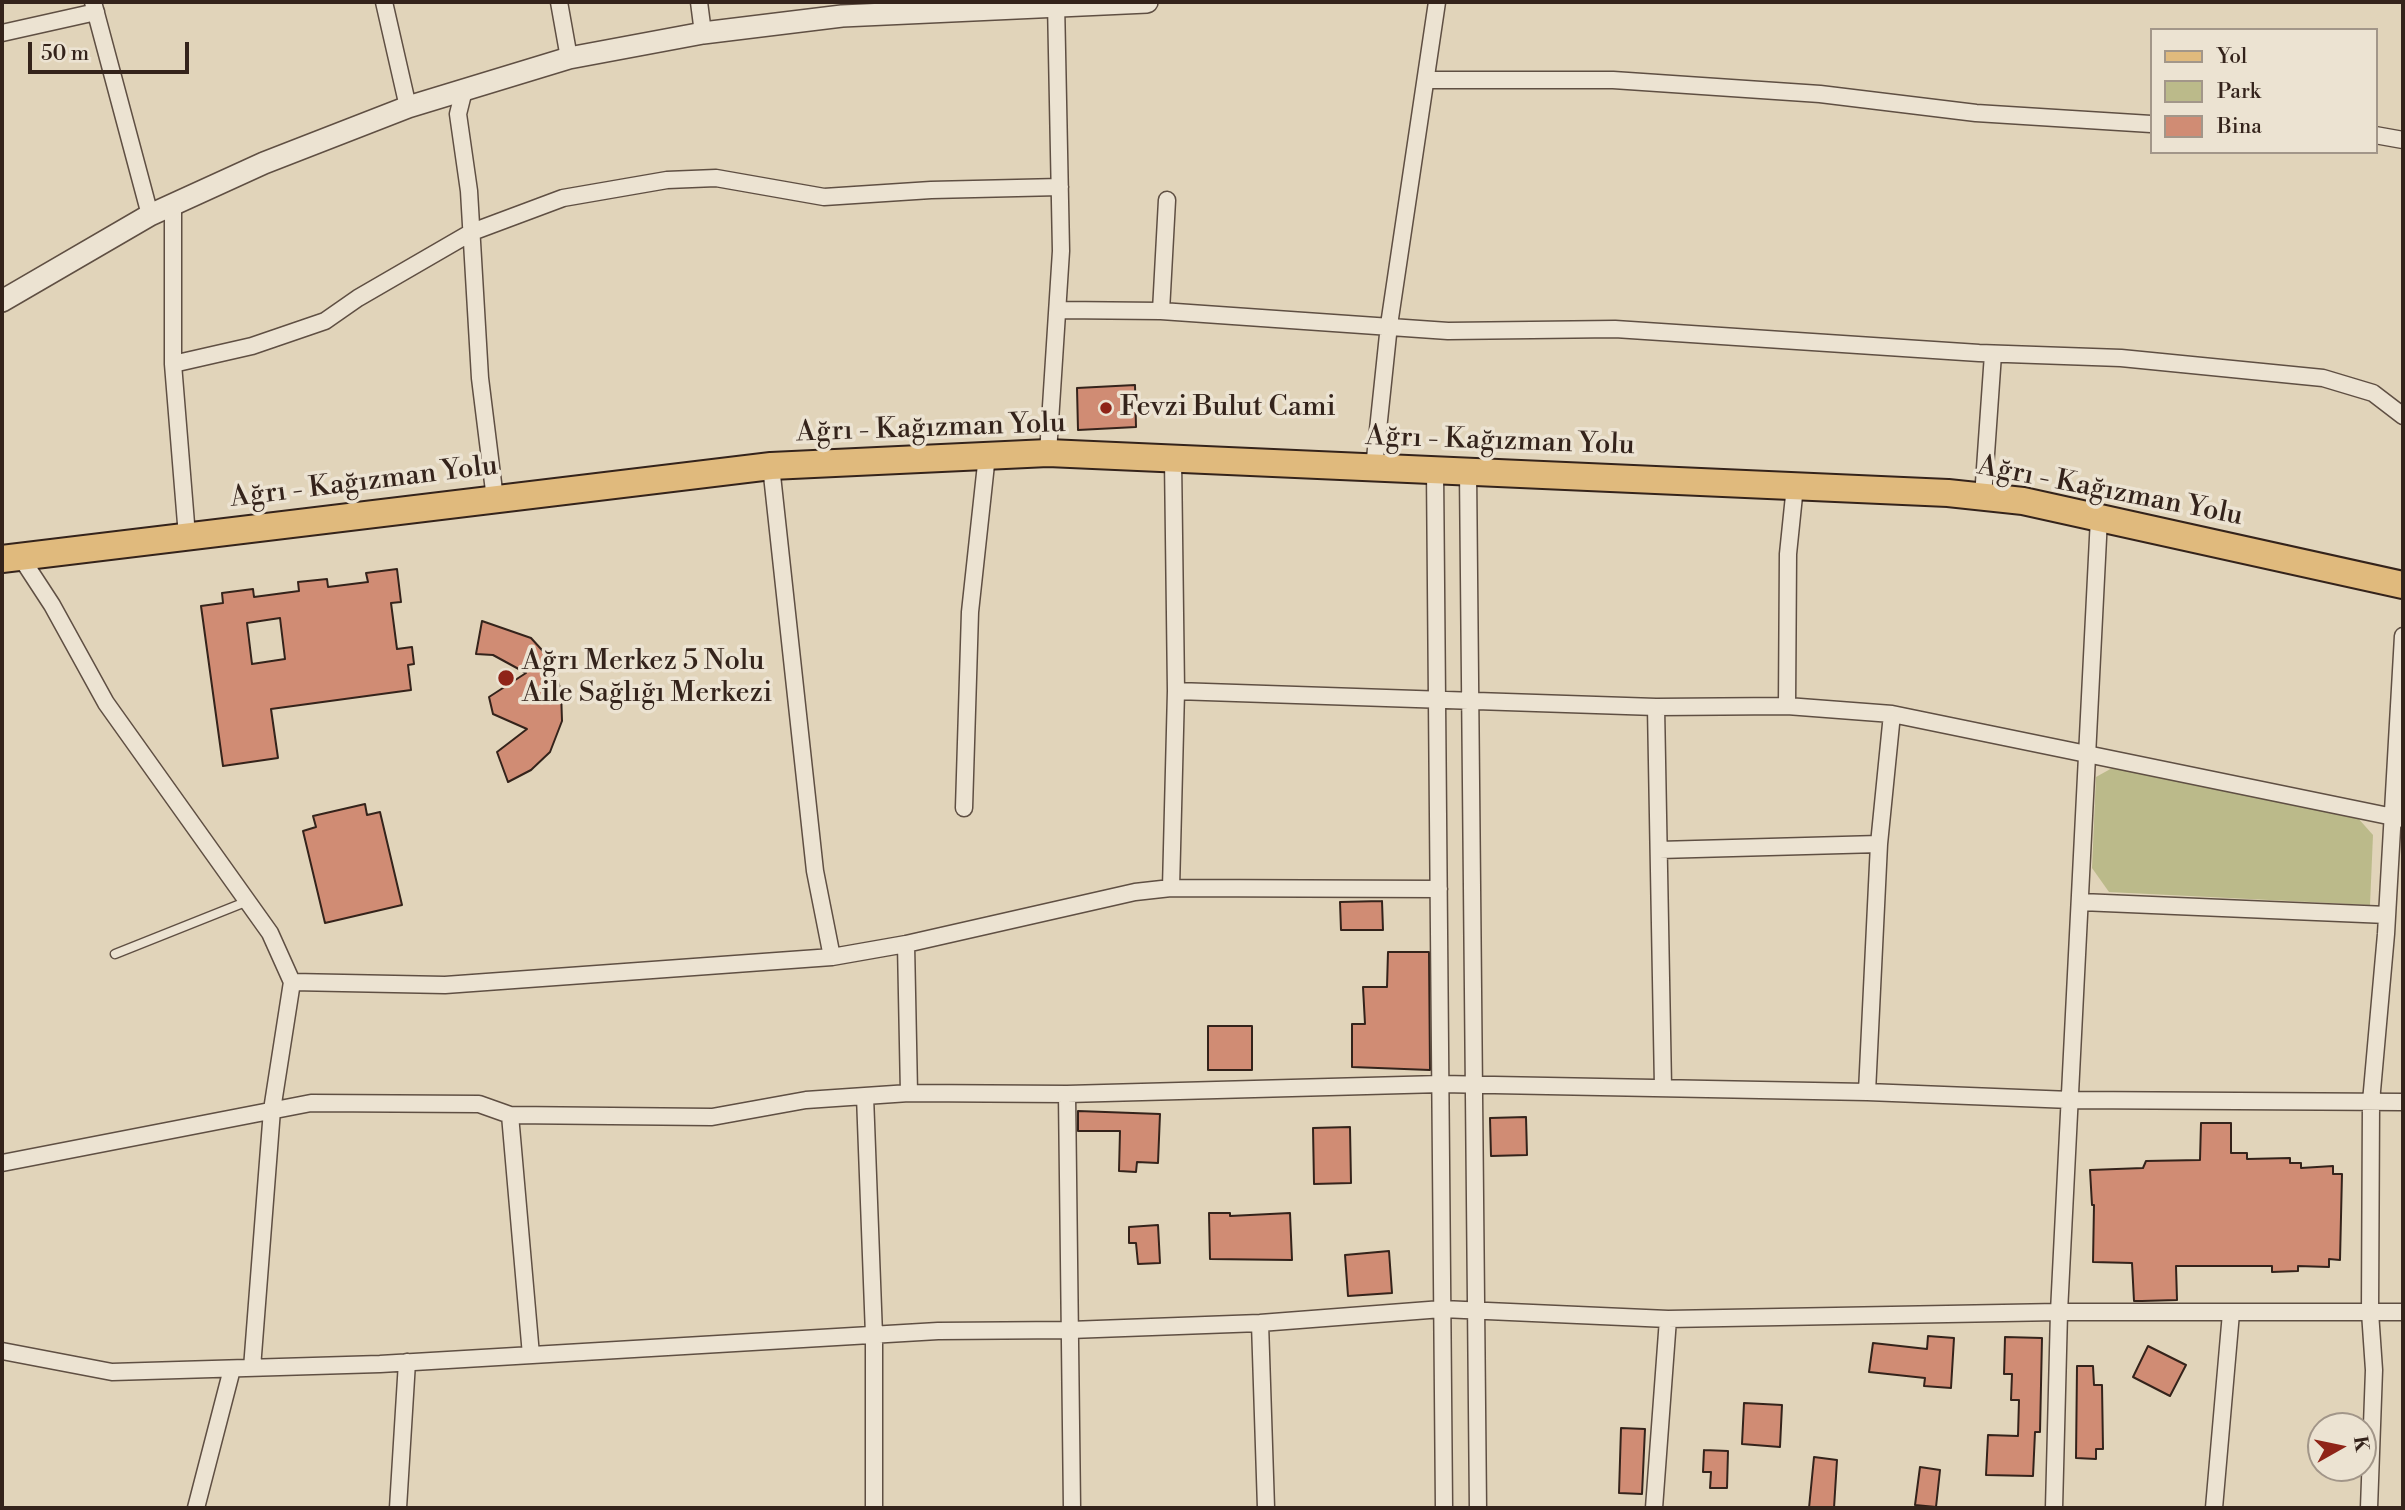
<!DOCTYPE html>
<meta charset="utf-8">
<style>
body{margin:0}
#map{position:relative;width:2405px;height:1510px;overflow:hidden;background:#e1d4ba;font-family:"Libre Bodoni",serif}
canvas{display:block}
.frame{position:absolute;inset:0;border:4px solid #34231b;pointer-events:none}
.legend{position:absolute;left:2150px;top:28px;width:228px;height:126px;box-sizing:border-box;background:#ece3d2;border:2px solid #a29689;margin:0;padding:9px 12px;list-style:none;font-size:21px;color:#34231b}
.legend li{display:flex;align-items:center;gap:14px;height:35px}
.legend b{width:35px;border:2px solid #a29689}
.north{position:absolute;left:2307px;top:1412px;width:70px;height:70px;box-sizing:border-box;background:#ece3d2;border:2px solid #a29689;border-radius:50%;rotate:81deg;font-size:19px;font-weight:700;line-height:28px;text-align:center;color:#34231b}
.north::after{content:'';display:block;margin:auto;width:24px;height:32px;background:#8f2418;clip-path:polygon(50% 0,100% 100%,50% 72%,0 100%)}
.scale{position:absolute;left:28px;top:42px;width:161px;height:32px;box-sizing:border-box;border:4px solid #34231b;border-top:0;padding-left:9px;font-size:21px;line-height:24px;white-space:nowrap;color:#34231b;-webkit-text-stroke:5px #ece3d2;paint-order:stroke}
</style>
<div id="map">
<canvas width="2405" height="1510"></canvas>
<div class="frame"></div>
<ul class="legend">
<li><b style="height:9px;background:#e0ba7d"></b>Yol</li>
<li><b style="height:19px;background:#bbba8a"></b>Park</li>
<li><b style="height:19px;background:#d08c74"></b>Bina</li>
</ul>
<div class="north">K</div>
<div class="scale">50 m</div>
</div>
<script>
const ctx = document.querySelector('canvas').getContext('2d');
ctx.lineJoin = 'round';
function fillPath(path, color) { ctx.fillStyle = color; ctx.fill(path, 'evenodd'); }
const toPath = rows => new Path2D(rows.map(r => 'M' + r).join(''));
function strokePath(path, color, width, dash) { ctx.strokeStyle = color; ctx.lineWidth = width; ctx.lineCap = dash ? 'butt' : 'round'; ctx.setLineDash(dash || []); ctx.stroke(path); }
function drawText(font, color, halo, rows, align = 'center') {
  ctx.font = font + ' "Libre Bodoni",serif'; ctx.lineWidth = 7; ctx.setLineDash([]); ctx.textBaseline = 'middle'; ctx.strokeStyle = halo; ctx.fillStyle = color; for (const [text, x, y, turn = 0] of rows) {
    ctx.save(); ctx.translate(x, y); ctx.rotate((+turn || 0) * Math.PI / 180); ctx.textAlign = isNaN(turn) ? turn : align; if (halo) ctx.strokeText(text, 0, 0); ctx.fillText(text, 0, 0); ctx.restore();
  }
}
fillPath(toPath([
 [2114,767,2357,817,2373,835,2370,905,2109,892,2092,868,2096,777]
]), '#bbba8a');
const building = toPath([
 [1135,385,1136,427,1078,430,1077,388,1135,385],
 [397,569,401,602,391,603,397,649,412,647,414,664,408,665,411,690,271,709,278,758,223,766,201,606,223,603,222,593,253,589,254,597,299,591,298,582,327,579,328,587,368,582,366,573,397,569],
 [280,618,285,659,252,664,247,623,280,618],
 [482,621,531,638,551,660,561,691,562,721,550,752,531,770,508,782,497,752,527,729,493,714,489,697,526,673,493,655,476,654,482,621],
 [365,804,367,815,380,812,402,905,325,923,303,831,316,827,313,816,365,804],
 [1382,901,1383,930,1341,930,1340,902,1382,901],
 [1388,952,1429,952,1430,1070,1352,1067,1352,1024,1365,1024,1363,987,1387,987,1388,952],
 [1208,1026,1252,1026,1252,1070,1208,1070,1208,1026],
 [1078,1111,1160,1114,1158,1163,1137,1162,1136,1172,1119,1171,1120,1131,1078,1131,1078,1111],
 [1526,1117,1527,1155,1491,1156,1490,1118,1526,1117],
 [2201,1123,2231,1123,2231,1153,2247,1153,2247,1159,2290,1158,2290,1163,2301,1163,2301,1168,2333,1166,2333,1174,2342,1174,2340,1260,2329,1259,2329,1267,2298,1266,2298,1271,2272,1272,2272,1266,2176,1266,2177,1300,2142,1301,2134,1301,2132,1263,2093,1262,2094,1205,2092,1205,2090,1170,2143,1168,2146,1161,2200,1160,2201,1123],
 [1350,1127,1351,1183,1314,1184,1313,1128,1350,1127],
 [1209,1213,1230,1213,1230,1216,1290,1213,1292,1260,1210,1259,1209,1213],
 [1158,1225,1160,1263,1138,1264,1136,1243,1129,1243,1129,1227,1158,1225],
 [1389,1251,1392,1293,1348,1296,1345,1255,1389,1251],
 [1928,1336,1954,1338,1951,1388,1924,1386,1925,1378,1869,1372,1873,1343,1927,1349,1928,1336],
 [2005,1337,2042,1338,2040,1432,2035,1432,2033,1476,1986,1475,1988,1435,2018,1436,2019,1400,2011,1400,2012,1374,2004,1374,2005,1337],
 [2148,1346,2186,1365,2170,1396,2133,1377,2148,1346],
 [2077,1366,2093,1366,2094,1385,2102,1385,2103,1449,2096,1449,2096,1459,2076,1458,2077,1366],
 [1744,1403,1782,1405,1780,1447,1742,1444,1744,1403],
 [1621,1428,1645,1429,1642,1494,1619,1493,1621,1428],
 [1704,1450,1728,1451,1727,1488,1710,1488,1711,1472,1703,1472,1704,1450],
 [1814,1457,1837,1460,1834,1508,1809,1508,1814,1457],
 [1920,1467,1940,1470,1936,1507,1915,1505,1920,1467]
]);
fillPath(building, '#d08c74');
strokePath(building, '#34231b', 2);
const service = toPath([
 [115,954,248,901]
]);
const minor = toPath([
 [93,2,150,215],
 [384,2,408,107],
 [559,2,569,58],
 [699,2,703,33],
 [2,33,96,12],
 [1426,80,1613,80,1820,94,1976,113,2151,124],
 [464,90,458,114,469,191,480,378,495,499],
 [2375,135,2403,140],
 [173,204,173,364,187,536],
 [1059,310,1161,311,1448,331,1615,329,1979,353,2121,358,2323,378,2373,393,2403,416],
 [1161,311,1167,200],
 [173,364,252,346,325,321,358,298,472,232,563,198,667,180,716,178,824,197,931,190,1060,187],
 [1048,453,1061,251,1056,2],
 [771,466,815,871,832,957],
 [1374,468,1389,325,1437,2],
 [1435,470,1444,1508],
 [1468,471,1478,1508],
 [1983,497,1993,354],
 [20,556,52,605,106,703,270,933,292,982,445,985,832,957,906,944,1135,892,1171,888,1439,889],
 [1176,691,1656,707,1787,706,1892,714,2403,819],
 [1787,706,1788,554,1795,486],
 [1656,707,1663,1087],
 [964,808,970,612,987,455],
 [1659,850,1879,844],
 [1171,888,1176,691,1173,459],
 [2081,902,2387,915],
 [906,944,909,1093],
 [1867,1092,1879,844,1892,714],
 [1067,1094,1072,1508],
 [865,1096,874,1335,874,1508],
 [510,1115,531,1355],
 [2,1163,311,1103,479,1104,510,1115,712,1117,806,1100,909,1093,1067,1094,1441,1084,1867,1092,2071,1100,2403,1102],
 [1260,1323,1266,1508],
 [2,1351,112,1372,380,1364,938,1331,1070,1330,1260,1323,1442,1309,1668,1319,2059,1312,2403,1312],
 [252,1368,272,1110,292,982],
 [196,1508,232,1369],
 [398,1508,407,1362],
 [1654,1508,1668,1319],
 [2054,1508,2059,1312,2099,518],
 [2214,1508,2231,1313],
 [2369,1508,2374,1370,2370,1312,2371,1102,2386,934,2403,636]
]);
const tertiary = toPath([
 [2,301,150,215,264,163,408,107,569,58,703,33,842,16,1147,2]
]);
const primary = toPath([
 [2,559,771,466,1048,453,1948,493,2023,501,2403,585]
]);
strokePath(service, '#5f4f43', 11);
strokePath(minor, '#5f4f43', 19);
strokePath(tertiary, '#5f4f43', 24);
strokePath(primary, '#34231b', 30);
strokePath(service, '#ece3d2', 8);
strokePath(minor, '#ece3d2', 16);
strokePath(tertiary, '#ece3d2', 21);
strokePath(primary, '#e0ba7d', 26);
for (const [x, y, r, color] of [
 [1106,408,7,"#8f2418"],
 [506,678,9,"#8f2418"]
]) { const dot = new Path2D(); dot.arc(x, y, r, 0, 2 * Math.PI); ctx.fillStyle = color; ctx.fill(dot); strokePath(dot, '#ece3d2', 2.5); }
drawText('28px', '#34231b', '#ece3d2', [
 ["Fevzi Bulut Cami",1120,408],
 ["Ağrı Merkez 5 Nolu",522,662],
 ["Aile Sağlığı Merkezi",522,694]
], 'left');
drawText('28px', '#34231b', '#ece3d2', [
 ["Ağrı - Kağızman Yolu",931,429,-2],
 ["Ağrı - Kağızman Yolu",1500,442,2],
 ["Ağrı - Kağızman Yolu",364,483,-7],
 ["Ağrı - Kağızman Yolu",2110,492,11]
]);
</script>
